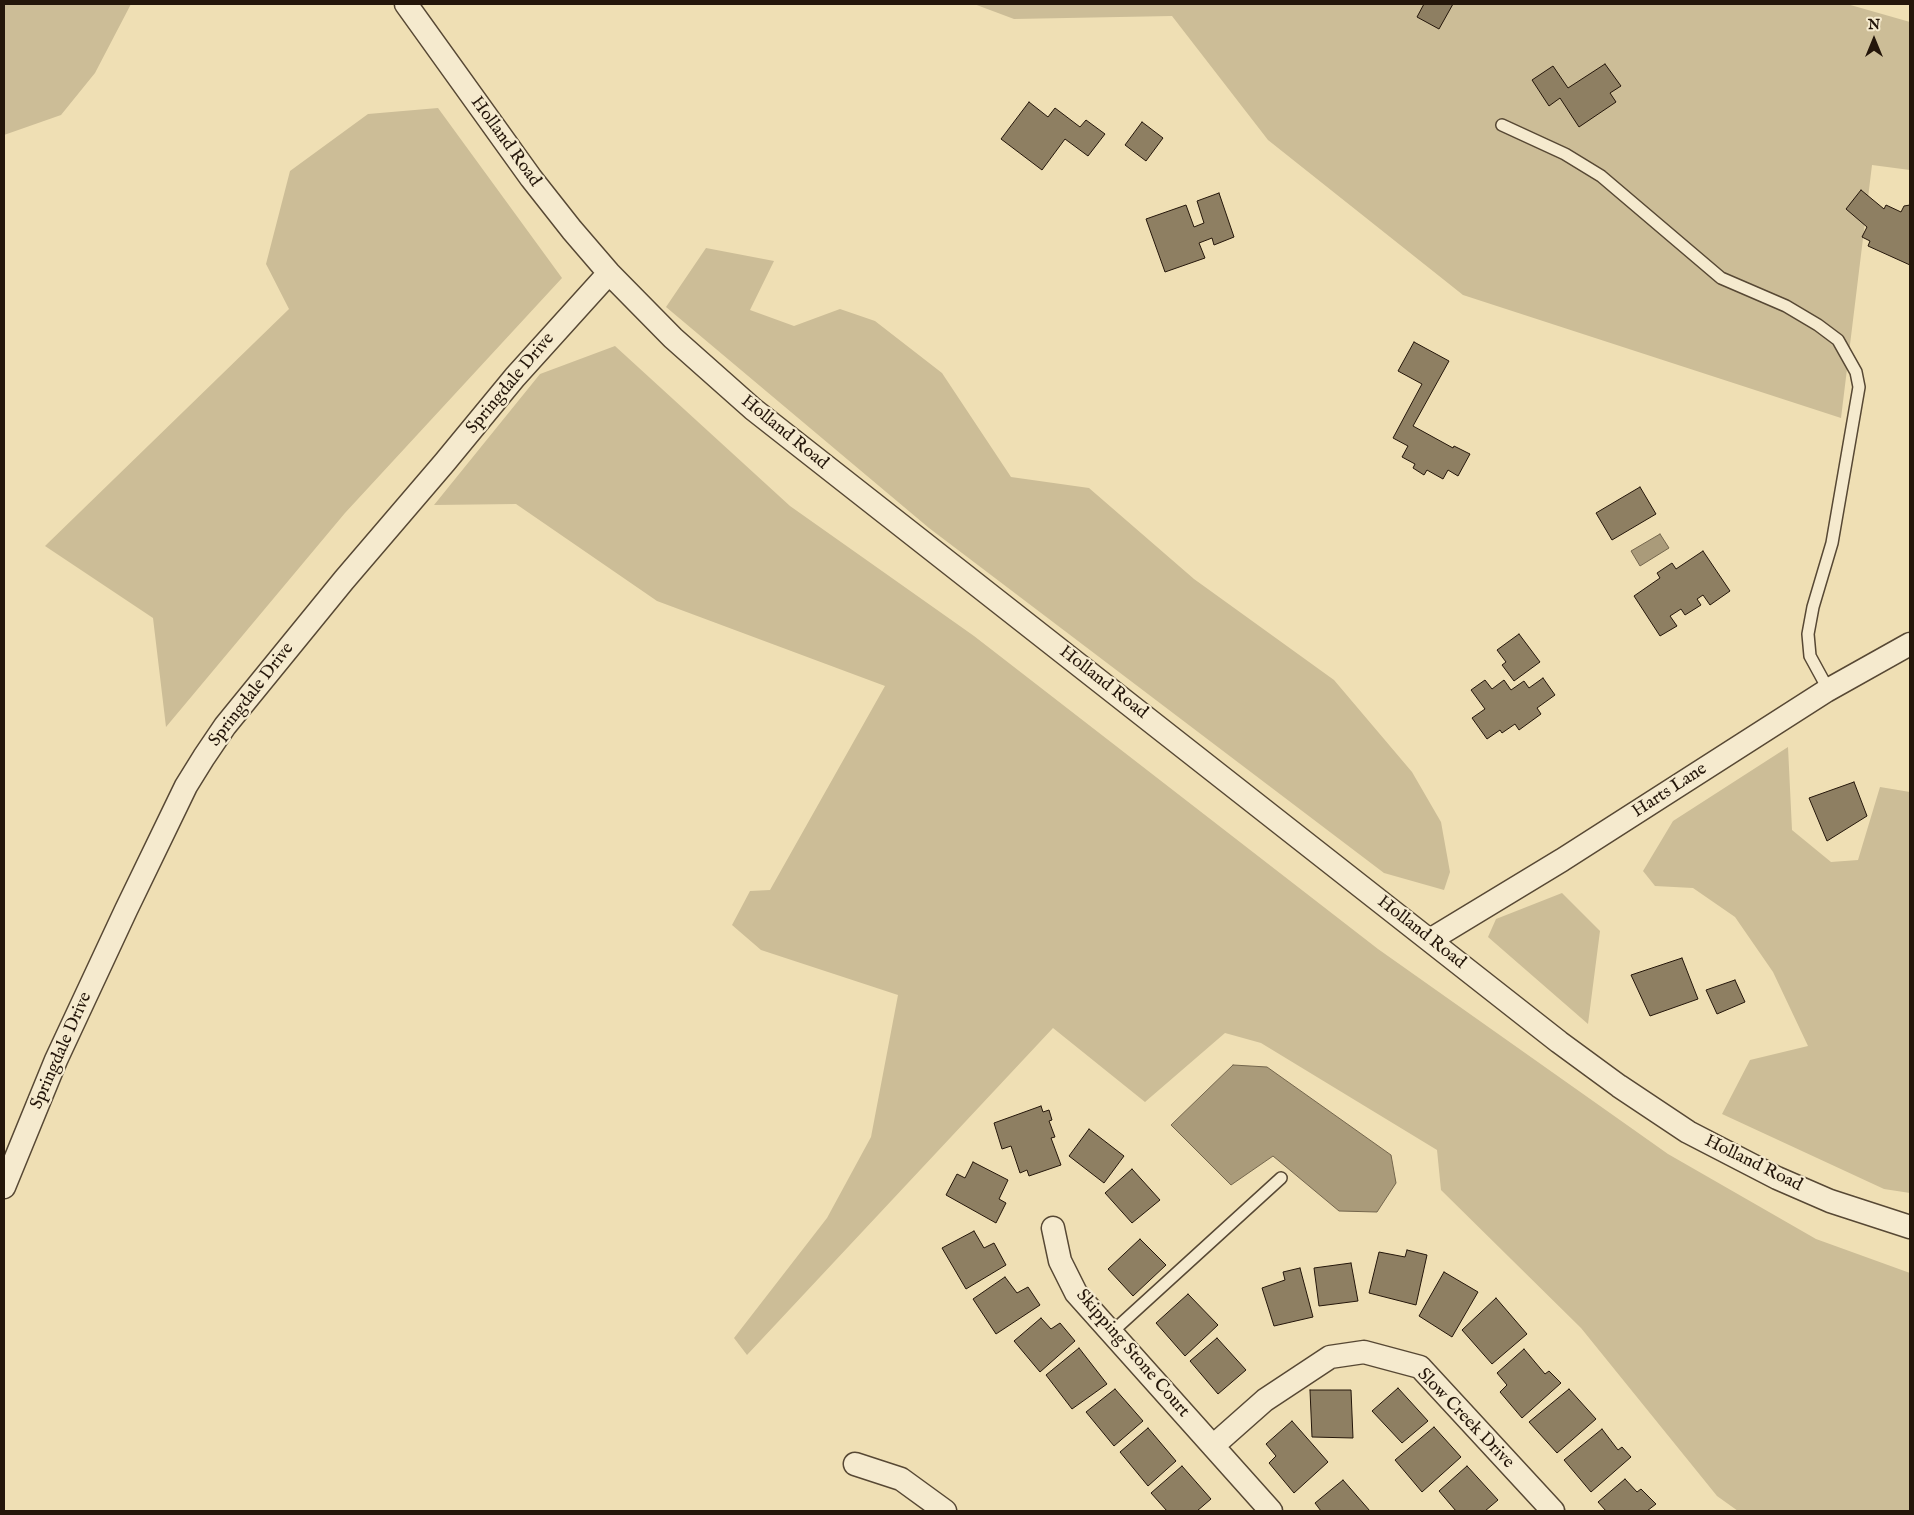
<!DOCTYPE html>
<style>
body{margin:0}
#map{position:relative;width:1914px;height:1515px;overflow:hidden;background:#efdfb4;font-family:"IM FELL English",serif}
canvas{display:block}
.frame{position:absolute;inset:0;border:5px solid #24160a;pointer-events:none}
.north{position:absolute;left:1849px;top:15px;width:50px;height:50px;-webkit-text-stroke:4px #f5eace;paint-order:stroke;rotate:0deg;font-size:14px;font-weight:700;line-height:20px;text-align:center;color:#24160a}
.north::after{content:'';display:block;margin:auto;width:18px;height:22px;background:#24160a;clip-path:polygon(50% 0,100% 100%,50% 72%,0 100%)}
</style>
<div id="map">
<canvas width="1914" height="1515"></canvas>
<div class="frame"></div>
<div class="north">N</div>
</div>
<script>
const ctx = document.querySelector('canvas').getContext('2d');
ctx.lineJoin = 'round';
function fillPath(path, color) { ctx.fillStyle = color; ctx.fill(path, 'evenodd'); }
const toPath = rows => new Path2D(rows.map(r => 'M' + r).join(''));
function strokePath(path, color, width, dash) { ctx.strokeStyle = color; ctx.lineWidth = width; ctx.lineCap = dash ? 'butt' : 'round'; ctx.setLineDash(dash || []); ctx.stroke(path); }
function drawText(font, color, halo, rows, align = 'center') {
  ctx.font = font + ' "IM FELL English",serif'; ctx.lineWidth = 4.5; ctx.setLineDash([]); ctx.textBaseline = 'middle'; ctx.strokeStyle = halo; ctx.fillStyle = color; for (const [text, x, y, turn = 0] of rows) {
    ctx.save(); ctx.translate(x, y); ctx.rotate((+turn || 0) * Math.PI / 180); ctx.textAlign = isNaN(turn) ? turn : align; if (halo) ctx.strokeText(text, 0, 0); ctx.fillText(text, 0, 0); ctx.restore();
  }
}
fillPath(toPath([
 [4,4,131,4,95,73,61,115,4,135],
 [974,4,1847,4,1910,22,1910,170,1872,165,1841,418,1463,295,1268,140,1172,16,1014,19],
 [438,108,562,278,345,513,166,727,153,618,45,546,289,309,266,264,290,171,368,114],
 [706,248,774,261,750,310,794,326,840,309,875,321,942,373,1011,477,1089,488,1194,579,1334,680,1412,772,1441,822,1450,872,1444,890,1384,873,929,528,666,307],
 [615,346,790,506,974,636,1378,949,1668,1154,1816,1239,1910,1273,1910,1511,1738,1511,1717,1496,1581,1328,1441,1190,1437,1150,1261,1043,1225,1033,1145,1102,1053,1028,747,1355,734,1338,827,1218,871,1137,898,995,761,950,732,925,750,891,770,890,885,686,657,601,516,504,434,505,540,374],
 [1788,747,1792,830,1831,862,1858,860,1880,787,1910,792,1910,1193,1884,1189,1722,1114,1750,1060,1808,1046,1773,972,1735,917,1693,888,1655,886,1643,871,1673,821],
 [1562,893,1600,931,1588,1024,1488,937,1496,919]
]), '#ccbd97');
const water = toPath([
 [1660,534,1669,548,1640,566,1631,551,1660,534],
 [1233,1065,1267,1067,1391,1155,1396,1183,1377,1212,1339,1211,1273,1156,1231,1185,1171,1125,1233,1065]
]);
fillPath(water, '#aa9b7a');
strokePath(water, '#74664d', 1);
const building = toPath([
 [1424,4,1453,4,1439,29,1417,17,1424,4],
 [1605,64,1621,86,1610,93,1616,102,1579,127,1560,98,1549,106,1532,80,1553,66,1568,88,1605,64],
 [1029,102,1048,117,1055,108,1080,127,1086,120,1105,134,1088,156,1065,139,1042,170,1001,139,1029,102],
 [1142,122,1163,138,1146,161,1125,145,1142,122],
 [1861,190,1884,209,1886,205,1901,212,1904,206,1910,205,1910,265,1868,246,1870,241,1862,237,1867,227,1846,209,1861,190],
 [1219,193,1234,237,1214,245,1212,238,1199,243,1205,258,1165,272,1146,219,1186,205,1194,227,1204,223,1197,201,1219,193],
 [1414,342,1449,361,1413,426,1453,448,1454,446,1470,454,1458,476,1448,470,1443,479,1427,470,1424,475,1413,468,1415,464,1402,457,1408,446,1393,438,1422,384,1398,371,1414,342],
 [1640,487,1656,514,1612,540,1596,513,1640,487],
 [1703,551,1730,591,1710,605,1703,595,1697,599,1701,605,1685,615,1681,609,1670,616,1677,626,1660,636,1634,596,1660,578,1657,573,1672,563,1676,569,1703,551],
 [1519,634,1540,662,1514,681,1502,665,1506,662,1497,650,1519,634],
 [1543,678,1555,695,1537,708,1541,714,1519,730,1515,724,1502,733,1500,730,1487,739,1472,718,1485,709,1471,690,1485,680,1492,689,1504,680,1511,690,1524,681,1529,688,1543,678],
 [1854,782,1867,816,1827,841,1809,798,1854,782],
 [1682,958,1698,999,1650,1016,1631,975,1682,958],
 [1735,980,1745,1002,1717,1014,1706,990,1735,980],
 [1041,1106,1043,1112,1049,1110,1052,1120,1049,1121,1055,1137,1051,1138,1061,1165,1029,1176,1027,1170,1020,1173,1011,1146,1002,1149,994,1123,1041,1106],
 [1089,1129,1124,1156,1104,1183,1069,1156,1089,1129],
 [973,1162,1008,1180,999,1199,1006,1203,996,1223,946,1195,957,1174,965,1178,973,1162],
 [1132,1169,1160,1200,1132,1223,1105,1193,1132,1169],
 [974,1231,984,1248,994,1243,1006,1265,966,1289,942,1248,974,1231],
 [1140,1239,1166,1265,1133,1296,1108,1269,1140,1239],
 [1407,1250,1427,1255,1416,1305,1369,1293,1379,1252,1405,1257,1407,1250],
 [1351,1263,1358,1301,1319,1306,1314,1268,1351,1263],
 [1300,1268,1313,1317,1274,1326,1262,1288,1285,1280,1283,1272,1300,1268],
 [1444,1272,1478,1292,1452,1337,1419,1316,1444,1272],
 [1005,1277,1017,1293,1028,1287,1040,1305,996,1334,973,1299,1005,1277],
 [1188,1294,1218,1325,1185,1356,1156,1323,1188,1294],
 [1496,1298,1527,1334,1492,1364,1462,1330,1496,1298],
 [1041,1318,1051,1329,1060,1323,1075,1341,1040,1372,1014,1341,1041,1318],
 [1217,1338,1246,1370,1218,1394,1190,1361,1217,1338],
 [1079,1348,1107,1384,1072,1409,1046,1375,1079,1348],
 [1524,1349,1545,1374,1549,1371,1561,1383,1522,1418,1500,1392,1507,1385,1497,1373,1524,1349],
 [1398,1388,1428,1421,1402,1443,1372,1411,1398,1388],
 [1115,1389,1143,1421,1114,1446,1086,1412,1115,1389],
 [1569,1389,1596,1419,1557,1453,1529,1422,1569,1389],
 [1310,1390,1351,1390,1353,1438,1312,1437,1310,1390],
 [1292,1421,1328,1462,1294,1493,1269,1463,1276,1456,1266,1444,1292,1421],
 [1434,1427,1461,1457,1422,1492,1395,1460,1434,1427],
 [1148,1428,1176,1461,1148,1486,1120,1452,1148,1428],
 [1602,1429,1618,1450,1622,1447,1631,1457,1591,1492,1564,1460,1602,1429],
 [1182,1466,1211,1499,1197,1511,1167,1511,1151,1493,1182,1466],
 [1467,1466,1498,1500,1485,1511,1456,1511,1439,1491,1467,1466],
 [1625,1479,1637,1492,1641,1489,1656,1504,1647,1511,1606,1511,1598,1502,1625,1479],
 [1343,1480,1370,1511,1321,1511,1315,1503,1343,1480]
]);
fillPath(building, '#8e7f62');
strokePath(building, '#24160a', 1);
const service = toPath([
 [1502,125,1565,154,1601,176,1721,278,1786,306,1818,325,1838,340,1856,372,1859,387,1832,543,1813,607,1808,634,1810,656,1828,689],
 [1112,1332,1281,1178]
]);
const minor = toPath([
 [406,4,531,178,572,230,609,273,673,338,753,409,1559,1042,1619,1086,1688,1132,1777,1178,1830,1201,1910,1227],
 [1430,940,1562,860,1826,691,1910,644],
 [4,1187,56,1060,126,910,186,786,204,757,225,726,344,580,445,462,515,377,609,273],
 [1053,1228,1060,1261,1076,1293,1271,1511],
 [1213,1446,1265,1400,1330,1357,1364,1352,1420,1367,1553,1511],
 [855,1464,901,1479,945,1511]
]);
strokePath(service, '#574834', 14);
strokePath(minor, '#574834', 25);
strokePath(service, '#f5eace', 11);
strokePath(minor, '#f5eace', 22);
drawText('18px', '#24160a', '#f5eace', [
 ["Holland Road",505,142,54],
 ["Springdale Drive",511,384,-50],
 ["Holland Road",784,433,39],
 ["Holland Road",1103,683,38],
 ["Springdale Drive",252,695,-52],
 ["Harts Lane",1670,791,-33],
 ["Holland Road",1421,933,38],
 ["Springdale Drive",62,1051,-66],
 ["Holland Road",1753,1164,26],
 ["Skipping Stone Court",1132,1354,49],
 ["Slow Creek Drive",1465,1419,46]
]);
</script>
